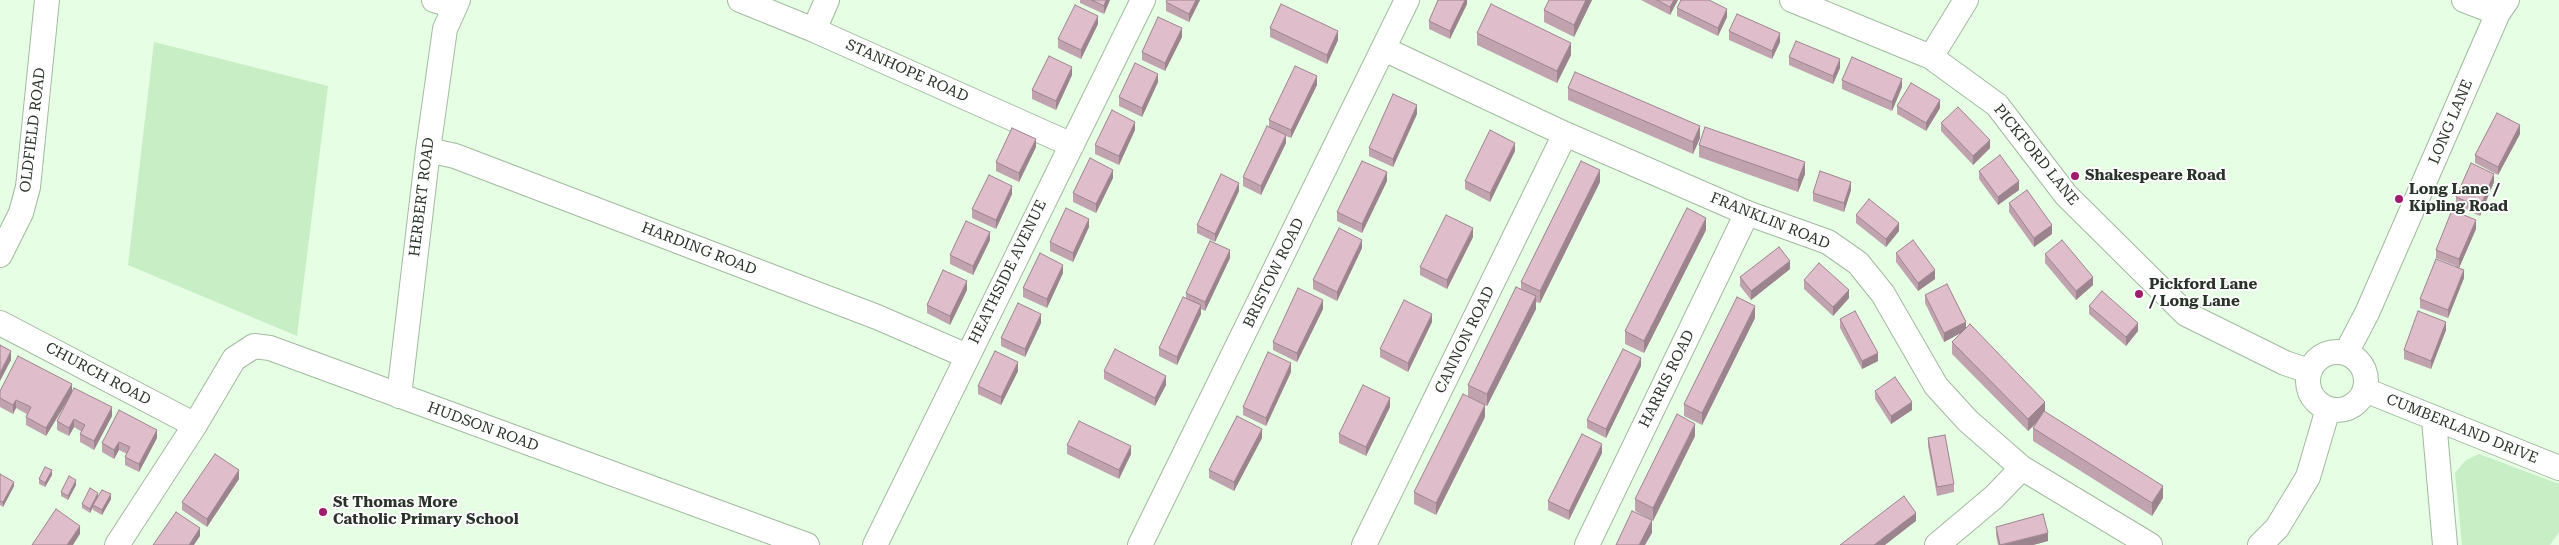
<!DOCTYPE html>
<style>
body{margin:0}
canvas{display:block;background:#e6fee4}
</style>
<canvas width="2559" height="545"></canvas>
<script>
const ctx = document.querySelector('canvas').getContext('2d');
ctx.lineJoin = 'round';
function fillPath(path, color) { ctx.fillStyle = color; ctx.fill(path, 'evenodd'); }
const toPath = rows => new Path2D(rows.map(r => 'M' + r).join(''));
function strokePath(path, color, width, dash) { ctx.strokeStyle = color; ctx.lineWidth = width; ctx.lineCap = dash ? 'butt' : 'round'; ctx.setLineDash(dash || []); ctx.stroke(path); }
function drawText(font, color, halo, rows, align = 'center') {
  ctx.font = font + ' "Roboto Serif",serif'; ctx.lineWidth = 4; ctx.setLineDash([]); ctx.textBaseline = 'middle'; ctx.strokeStyle = halo; ctx.fillStyle = color; for (const [text, x, y, turn = 0] of rows) {
    ctx.save(); ctx.translate(x, y); ctx.rotate((+turn || 0) * Math.PI / 180); ctx.textAlign = isNaN(turn) ? turn : align; if (halo) ctx.strokeText(text, 0, 0); ctx.fillText(text, 0, 0); ctx.restore();
  }
}
fillPath(toPath([
 [154,42,328,86,297,336,128,265],
 [2479,454,2559,484,2559,532,2550,545,2462,545,2455,473,2466,460]
]), '#c8eec5');
const minor = toPath([
 [434,0,454,6],
 [740,0,814,30,1072,145],
 [1792,0,1931,57,1997,105,2066,195,2186,314,2285,363,2309,371],
 [2464,0,2498,13],
 [814,30,827,0],
 [1384,49,1565,134,1747,213,1828,242,1858,263,1883,294,1936,386,1968,421,2022,468,2150,545],
 [1931,57,1966,0],
 [428,150,455,156,877,317,967,356],
 [0,255,21,213,28,187,47,0],
 [0,323,195,425],
 '2308 381a29 29 0 1 1 58 0a29 29 0 1 1-58 0Z',
 [2346,353,2367,313,2498,13,2507,0],
 [2365,390,2559,468],
 [399,396,428,150,445,29,458,0],
 [2434,420,2445,545],
 [117,545,195,425,234,359,254,346,270,348,807,545],
 [875,545,1143,0],
 [1140,545,1407,0],
 [1364,545,1565,134],
 [1587,545,1747,213],
 [1937,545,1994,497,2022,468],
 [2260,545,2277,528,2308,477,2328,409]
]);
strokePath(minor, '#a2b9a0', 26);
strokePath(minor, '#fff', 24);
fillPath(toPath([
 [1080,0,1110,0,1104,14,1080,3],
 [1200,0,1189,22,1166,11,1166,2],
 [1467,0,1467,4,1450,39,1429,29,1429,21],
 [1592,0,1574,37,1544,22,1544,10],
 [1641,0,1678,0,1670,15],
 [1677,8,1727,17,1718,36,1677,16],
 [1098,24,1081,59,1058,48,1058,39],
 [1270,28,1338,40,1327,64,1270,37],
 [1729,31,1780,42,1772,59,1729,40],
 [1477,33,1571,55,1557,83,1477,45],
 [1182,37,1165,71,1142,60,1142,52],
 [1789,57,1840,68,1833,84,1789,65],
 [1072,75,1056,110,1032,99,1032,90],
 [1842,80,1902,87,1892,111,1842,89],
 [1158,82,1142,117,1119,106,1119,97],
 [1317,85,1291,138,1286,136,1286,143,1261,195,1243,186,1243,177,1269,127,1269,120],
 [1568,88,1700,138,1693,154,1568,100],
 [1897,106,1940,108,1926,131,1897,114],
 [1417,114,1393,167,1369,156,1369,148],
 [1941,123,1990,148,1973,165,1941,131],
 [1135,130,1119,165,1095,154,1095,145],
 [2520,134,2498,175,2475,163,2475,155],
 [1699,145,1805,174,1798,192,1699,157],
 [1036,147,1019,182,996,171,996,162],
 [1515,151,1490,202,1465,189,1465,181],
 [1979,171,2019,190,1998,205,1979,179],
 [1113,178,1096,213,1073,202,1073,193],
 [1387,181,1362,233,1337,221,1337,212],
 [1600,182,1540,303,1536,302,1536,309,1487,406,1468,397,1468,385,1521,289,1521,282],
 [2494,182,2480,216,2456,205,2456,197],
 [1851,190,1844,212,1813,201,1813,193],
 [1239,191,1215,242,1197,233,1197,225],
 [1012,194,996,229,972,218,972,209],
 [2009,203,2052,234,2034,247,2009,212],
 [1856,215,1899,231,1886,247,1856,223],
 [1089,227,1073,262,1050,251,1050,242],
 [2476,229,2459,268,2464,278,2448,318,2420,308,2420,299,2456,266,2436,258,2436,250],
 [1706,230,1644,353,1625,344,1625,331],
 [1473,237,1447,289,1420,275,1420,267],
 [990,240,973,275,950,264,950,255],
 [1362,248,1337,301,1313,289,1313,280],
 [1896,253,1935,279,1918,291,1896,262],
 [2045,254,2093,285,2076,300,2045,263],
 [1230,258,1205,311,1201,309,1201,314,1177,365,1159,356,1159,348,1186,298,1186,293],
 [1790,269,1751,300,1740,286,1740,277],
 [1063,273,1047,308,1023,297,1023,288],
 [1804,280,1849,298,1833,316,1804,289],
 [967,290,950,325,927,313,927,305],
 [1925,295,1966,328,2045,412,2163,498,2152,516,2033,441,2033,428,2038,421,2028,431,1952,354,1952,342,1961,333,1944,342,1925,303],
 [2089,306,2138,331,2126,346,2089,314],
 [1323,309,1297,362,1273,350,1273,342],
 [1755,318,1702,425,1684,416,1684,404],
 [1840,319,1878,361,1862,369,1840,328],
 [1432,322,1408,372,1380,357,1380,349],
 [1041,323,1025,357,1001,346,1001,338],
 [2446,330,2431,369,2404,359,2404,350],
 [1641,366,1606,438,1587,428,1587,420],
 [1018,371,1001,405,978,394,978,386],
 [1104,371,1166,385,1155,406,1104,379],
 [1291,372,1266,426,1243,415,1243,407],
 [0,391,72,392,112,416,94,450,80,442,80,434,82,432,74,427,69,436,57,430,57,421,70,396,46,436,26,425,26,417,27,414,16,408,13,414,0,407],
 [1875,391,1912,410,1891,424,1875,399],
 [1390,407,1366,456,1339,443,1339,434],
 [1485,417,1436,515,1414,504,1414,492],
 [1695,436,1653,521,1635,511,1635,499],
 [157,438,139,472,125,465,125,457,127,454,119,450,114,459,102,452,102,443],
 [1262,438,1234,491,1209,478,1209,470],
 [1928,438,1954,484,1954,492,1937,496,1928,446],
 [1067,445,1131,454,1119,479,1067,454],
 [1602,453,1569,520,1548,510,1548,501],
 [0,474,14,486,3,507,0,505],
 [52,475,45,487,39,484,39,479],
 [239,479,207,527,182,510,182,502],
 [76,485,68,500,61,496,61,492],
 [98,496,111,499,102,515,93,510,93,507,90,513,82,508,82,504],
 [1996,527,2048,541,2033,545,1998,545,1996,535]
]), '#c0a3af');
fillPath(toPath([
 [1106,0,1110,0,1104,14,1104,6],
 [1196,0,1200,0,1189,22,1189,14],
 [1465,0,1467,0,1467,4,1450,39,1450,31],
 [1586,0,1592,0,1574,37,1574,25],
 [1674,0,1678,0,1670,15,1670,7],
 [1727,9,1727,17,1718,36,1718,28],
 [1098,16,1098,24,1081,59,1081,50],
 [1182,28,1182,37,1165,71,1165,63],
 [1338,31,1338,40,1327,64,1327,55],
 [1780,33,1780,42,1772,59,1772,51],
 [1571,43,1571,55,1557,83,1557,71],
 [1840,59,1840,68,1833,84,1833,76],
 [1072,67,1072,75,1056,110,1056,101],
 [1158,74,1158,82,1142,117,1142,108],
 [1317,76,1317,85,1291,138,1291,130],
 [1902,79,1902,87,1892,111,1892,102],
 [1940,100,1940,108,1926,131,1926,123],
 [1417,105,1417,114,1393,167,1393,159],
 [1135,122,1135,130,1119,165,1119,156],
 [2520,125,2520,134,2498,175,2498,167],
 [1700,126,1700,138,1693,154,1693,142],
 [1286,135,1286,143,1261,195,1261,186],
 [1036,139,1036,147,1019,182,1019,173],
 [1990,140,1990,148,1973,165,1973,156],
 [1515,143,1515,151,1490,202,1490,193],
 [1805,162,1805,174,1798,192,1798,180],
 [1113,170,1113,178,1096,213,1096,204],
 [1600,170,1600,182,1540,303,1540,291],
 [1387,172,1387,181,1362,233,1362,224],
 [2494,174,2494,182,2480,216,2480,207],
 [2019,181,2019,190,1998,205,1998,197],
 [1851,182,1851,190,1844,212,1844,203],
 [1239,183,1239,191,1215,242,1215,234],
 [1012,186,1012,194,996,229,996,220],
 [1706,218,1706,230,1644,353,1644,341],
 [1089,219,1089,227,1073,262,1073,253],
 [2476,220,2476,229,2459,268,2459,259],
 [1899,223,1899,231,1886,247,1886,239],
 [2052,225,2052,234,2034,247,2034,238],
 [1473,228,1473,237,1447,289,1447,280],
 [990,232,990,240,973,275,973,266],
 [1362,240,1362,248,1337,301,1337,292],
 [1230,250,1230,258,1205,311,1205,302],
 [1790,261,1790,269,1751,300,1751,291],
 [1063,265,1063,273,1047,308,1047,299],
 [1935,270,1935,279,1918,291,1918,283],
 [2464,270,2464,278,2448,318,2448,310],
 [2093,277,2093,285,2076,300,2076,291],
 [967,281,967,290,950,325,950,316],
 [1849,290,1849,298,1833,316,1833,307],
 [1536,296,1536,309,1487,406,1487,394],
 [1323,300,1323,309,1297,362,1297,353],
 [1201,305,1201,314,1177,365,1177,357],
 [1755,306,1755,318,1702,425,1702,413],
 [1041,314,1041,323,1025,357,1025,349],
 [1432,314,1432,322,1408,372,1408,363],
 [1966,322,1966,330,1944,342,1944,333],
 [2446,322,2446,330,2431,369,2431,361],
 [2138,323,2138,331,2126,346,2126,337],
 [11,351,11,360,0,381,0,373],
 [1878,353,1878,361,1862,369,1862,361],
 [1641,358,1641,366,1606,438,1606,429],
 [1018,362,1018,371,1001,405,1001,397],
 [1291,363,1291,372,1266,426,1266,418],
 [1166,376,1166,385,1155,406,1155,398],
 [72,384,72,393,46,436,46,428],
 [1390,398,1390,407,1366,456,1366,447],
 [16,400,16,408,13,414,13,405],
 [1912,402,1912,410,1891,424,1891,416],
 [2045,402,2045,414,2028,431,2028,419],
 [1485,405,1485,417,1436,515,1436,503],
 [112,407,112,416,94,450,94,441],
 [74,419,74,427,69,436,69,428],
 [1695,424,1695,436,1653,521,1653,508],
 [1262,429,1262,438,1234,491,1234,482],
 [157,430,157,438,139,472,139,464],
 [119,442,119,450,114,459,114,450],
 [1602,444,1602,453,1569,520,1569,511],
 [1131,446,1131,454,1119,479,1119,470],
 [52,470,52,475,45,487,45,483],
 [239,470,239,479,207,527,207,519],
 [76,480,76,485,68,500,68,496],
 [14,482,14,486,3,507,3,502],
 [2163,486,2163,498,2152,516,2152,503],
 [98,493,98,497,93,505,93,507,90,513,90,509],
 [111,494,111,499,102,515,102,510],
 [1916,513,1916,521,1885,545,1874,545],
 [1652,520,1652,533,1645,545,1639,545],
 [80,526,80,534,73,545,67,545],
 [200,528,200,536,194,545,189,545],
 [2048,533,2048,541,2033,545,2002,545]
]), '#9c848e');
const building = toPath([
 [1092,0,1106,0,1104,6,1092,0],
 [1167,0,1196,0,1189,14,1166,2,1167,0],
 [1438,0,1465,0,1450,31,1429,21,1438,0],
 [1549,0,1586,0,1574,25,1544,10,1549,0],
 [1657,0,1674,0,1670,7,1657,0],
 [1681,0,1709,0,1727,9,1718,28,1677,8,1681,0],
 [1281,4,1338,31,1327,55,1270,28,1281,4],
 [1491,4,1571,43,1557,71,1477,33,1491,4],
 [1075,5,1098,16,1081,50,1058,39,1075,5],
 [1737,14,1780,33,1772,51,1729,31,1737,14],
 [1158,17,1182,28,1165,63,1142,52,1158,17],
 [1796,41,1840,59,1833,76,1789,57,1796,41],
 [1049,56,1072,67,1056,101,1032,90,1049,56],
 [1852,57,1902,79,1892,102,1842,80,1852,57],
 [1135,63,1158,74,1142,108,1119,97,1135,63],
 [1295,66,1317,76,1291,130,1269,120,1295,66],
 [1575,72,1700,126,1693,142,1568,88,1575,72],
 [1911,83,1940,100,1926,123,1897,106,1911,83],
 [1393,94,1417,105,1393,159,1369,148,1393,94],
 [1958,107,1990,140,1973,156,1941,123,1958,107],
 [1112,110,1135,122,1119,156,1095,145,1112,110],
 [2497,113,2520,125,2498,167,2475,155,2497,113],
 [1267,126,1286,135,1261,186,1243,177,1267,126],
 [1705,127,1805,162,1798,180,1699,145,1705,127],
 [1012,128,1036,139,1019,173,996,162,1012,128],
 [1490,130,1515,143,1490,193,1465,181,1490,130],
 [2000,155,2019,181,1998,197,1979,171,2000,155],
 [1090,158,1113,170,1096,204,1073,193,1090,158],
 [1362,161,1387,172,1362,224,1337,212,1362,161],
 [1581,161,1600,170,1540,291,1521,282,1581,161],
 [2471,163,2494,174,2480,207,2456,197,2471,163],
 [1820,171,1851,182,1844,203,1813,193,1820,171],
 [1221,174,1239,183,1215,234,1197,225,1221,174],
 [989,175,1012,186,996,220,972,209,989,175],
 [2027,190,2052,225,2034,238,2009,203,2027,190],
 [1869,199,1899,223,1886,239,1856,215,1869,199],
 [1066,208,1089,219,1073,253,1050,242,1066,208],
 [1687,208,1706,218,1644,341,1625,331,1687,208],
 [2452,210,2476,220,2459,259,2436,250,2452,210],
 [1446,215,1473,228,1447,280,1420,267,1446,215],
 [966,221,990,232,973,266,950,255,966,221],
 [1339,228,1362,240,1337,292,1313,280,1339,228],
 [1913,240,1935,270,1918,283,1896,253,1913,240],
 [2062,240,2093,277,2076,291,2045,254,2062,240],
 [1210,241,1230,250,1205,302,1186,293,1210,241],
 [1779,247,1790,261,1751,291,1740,277,1779,247],
 [1040,253,1063,265,1047,299,1023,288,1040,253],
 [2436,259,2464,270,2448,310,2420,299,2436,259],
 [1819,263,1849,290,1833,307,1804,280,1819,263],
 [943,270,967,281,950,316,927,305,943,270],
 [1947,284,1966,322,1944,333,1925,295,1947,284],
 [1516,287,1536,296,1487,394,1468,385,1516,287],
 [1298,288,1323,300,1297,353,1273,342,1298,288],
 [2102,291,2138,323,2126,337,2089,306,2102,291],
 [1183,297,1201,305,1177,357,1159,348,1183,297],
 [1737,297,1755,306,1702,413,1684,404,1737,297],
 [1404,300,1432,314,1408,363,1380,349,1404,300],
 [1018,303,1041,314,1025,349,1001,338,1018,303],
 [1855,311,1878,353,1862,361,1840,319,1855,311],
 [2418,311,2446,322,2431,361,2404,350,2418,311],
 [1970,324,2045,402,2028,419,1952,342,1970,324],
 [0,345,11,351,0,373,0,345],
 [1115,349,1166,376,1155,398,1104,371,1115,349],
 [1623,349,1641,358,1606,429,1587,420,1623,349],
 [995,351,1018,362,1001,397,978,386,995,351],
 [1268,352,1291,363,1266,418,1243,407,1268,352],
 [18,356,72,384,46,428,26,417,31,407,16,400,13,405,0,398,0,391,18,356],
 [1895,377,1912,402,1891,416,1875,391,1895,377],
 [1363,385,1390,398,1366,447,1339,434,1363,385],
 [74,388,112,407,94,441,80,434,85,425,74,419,69,428,57,421,74,388],
 [1463,394,1485,405,1436,503,1414,492,1463,394],
 [119,410,157,430,139,464,125,457,130,447,119,442,114,450,102,443,119,410],
 [2044,411,2163,486,2152,503,2033,428,2044,411],
 [1677,414,1695,424,1653,508,1635,499,1677,414],
 [1237,416,1262,429,1234,482,1209,470,1237,416],
 [1079,421,1131,446,1119,470,1067,445,1079,421],
 [1582,434,1602,444,1569,511,1548,501,1582,434],
 [1945,435,1954,484,1937,487,1928,438,1945,435],
 [215,454,239,470,207,519,182,502,215,454],
 [45,467,52,470,45,483,39,479,45,467],
 [0,474,14,482,3,502,0,501,0,474],
 [69,476,76,480,68,496,61,492,69,476],
 [90,488,98,493,90,509,82,504,90,488],
 [102,490,111,494,102,510,93,505,102,490],
 [1904,496,1916,513,1874,545,1840,545,1904,496],
 [56,509,80,526,67,545,32,545,56,509],
 [1632,511,1652,520,1639,545,1616,545,1632,511],
 [176,512,200,528,189,545,153,545,176,512],
 [2043,514,2048,533,2000,545,1996,527,2043,514]
]);
fillPath(building, '#dfbdcb');
strokePath(building, '#9c848e', 1);
for (const [x, y, r, color] of [
 [2075,176,5,"#a01b6a"],
 [2399,199,5,"#a01b6a"],
 [2139,294,5,"#a01b6a"],
 [323,512,5,"#a01b6a"]
]) { const dot = new Path2D(); dot.arc(x, y, r, 0, 2 * Math.PI); ctx.fillStyle = color; ctx.fill(dot); strokePath(dot, '#fff', 2); }
drawText('15px', '#2a332a', '#fff', [
 ["STANHOPE ROAD",907,71,24],
 ["LONG LANE",2451,122,-67],
 ["OLDFIELD ROAD",33,130,-83],
 ["PICKFORD LANE",2036,155,51],
 ["HERBERT ROAD",422,197,-83],
 ["FRANKLIN ROAD",1770,221,22],
 ["HARDING ROAD",699,249,21],
 ["HEATHSIDE AVENUE",1008,272,-64],
 ["BRISTOW ROAD",1274,273,-64],
 ["CANNON ROAD",1465,340,-64],
 ["CHURCH ROAD",98,374,28],
 ["HARRIS ROAD",1667,379,-64],
 ["HUDSON ROAD",483,427,20],
 ["CUMBERLAND DRIVE",2462,429,22]
]);
drawText('bold 15px', '#2a332a', '#fff', [
 ["Shakespeare Road",2085,176],
 ["Long Lane /",2409,190],
 ["Kipling Road",2409,207],
 ["Pickford Lane",2149,285],
 ["/ Long Lane",2149,302],
 ["St Thomas More",333,503],
 ["Catholic Primary School",333,520]
], 'left');
</script>
